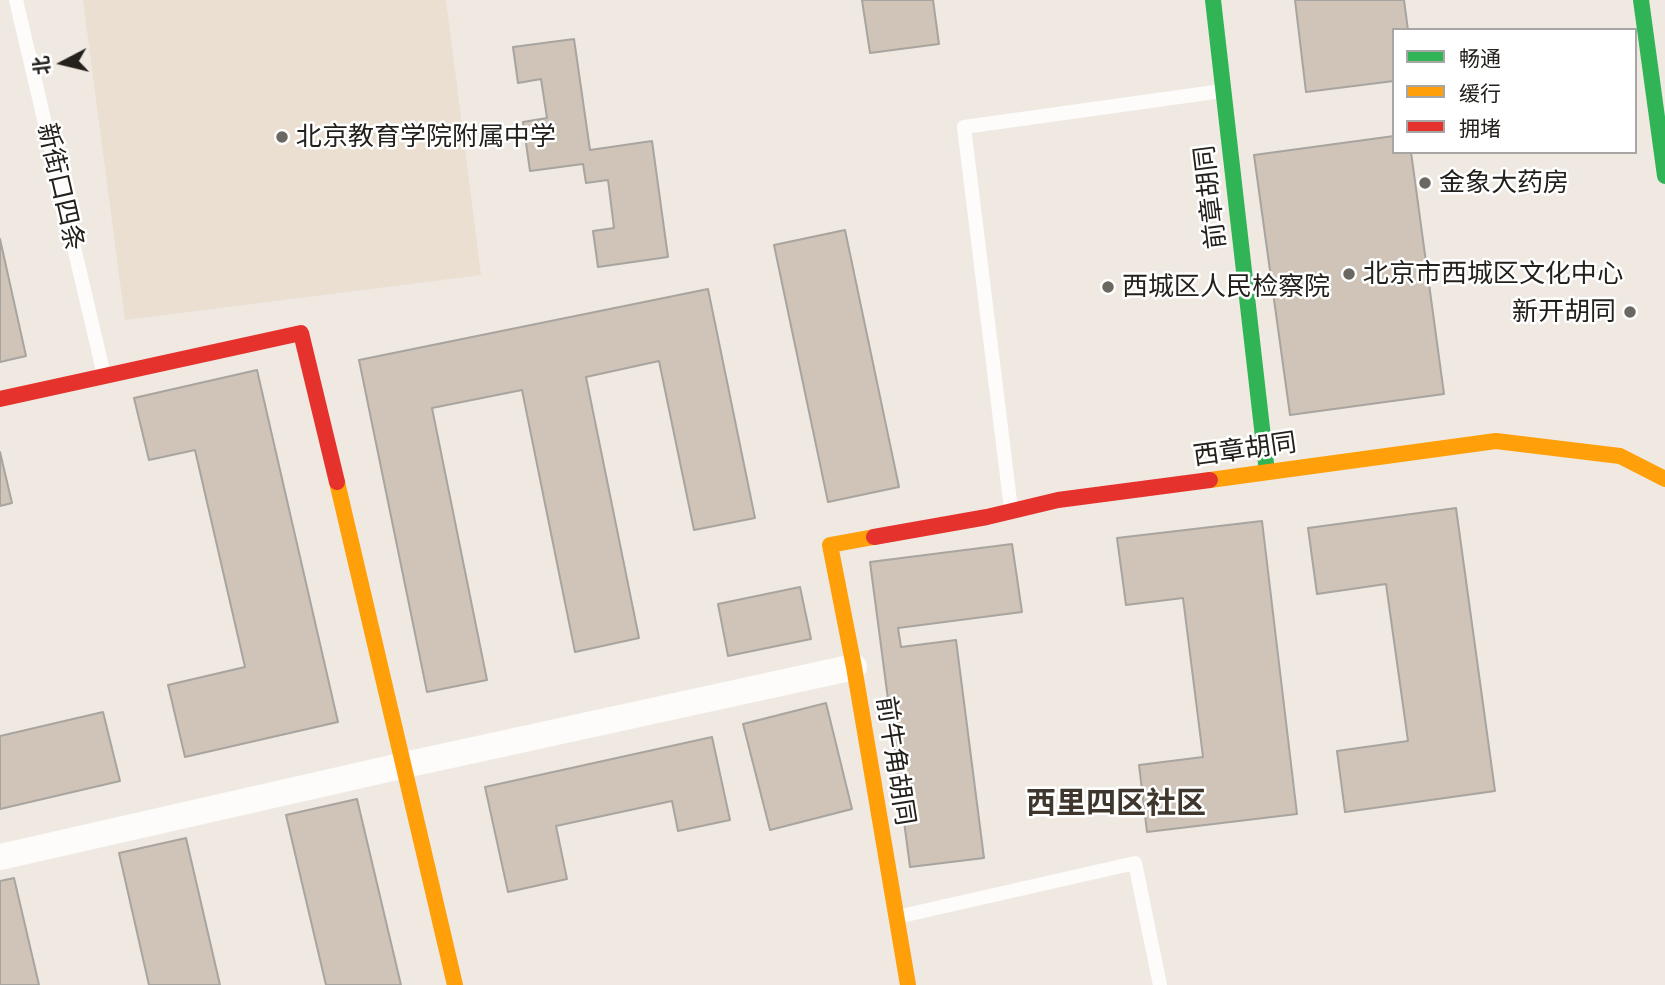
<!DOCTYPE html>
<meta charset="utf-8">
<style>
body{margin:0}
#map{position:relative;width:1665px;height:985px;overflow:hidden;background:#efe9e2;font-family:Cabin,"Noto Sans SC",sans-serif}
canvas{display:block}
.legend{position:absolute;left:1392px;top:28px;width:245px;height:126px;box-sizing:border-box;background:#fff;border:2px solid #a7a6a4;margin:0;padding:9px 12px;list-style:none;font-size:21px;color:#24211c}
.legend li{display:flex;align-items:center;gap:14px;height:35px}
.legend b{width:35px;border:2px solid #a7a6a4}
.north{position:absolute;left:28px;top:28px;width:70px;height:70px;-webkit-text-stroke:5px #fff;paint-order:stroke;rotate:263deg;font-size:19px;font-weight:700;line-height:28px;text-align:center;color:#24211c}
.north::after{content:'';display:block;margin:auto;width:24px;height:32px;background:#24211c;clip-path:polygon(50% 0,100% 100%,50% 72%,0 100%)}
</style>
<div id="map">
<canvas width="1665" height="985"></canvas>
<ul class="legend">
<li><b style="height:9px;background:#30b455"></b>畅通</li>
<li><b style="height:9px;background:#ff9f0a"></b>缓行</li>
<li><b style="height:9px;background:#e5322d"></b>拥堵</li>
</ul>
<div class="north">北</div>
</div>
<script>
const ctx = document.querySelector('canvas').getContext('2d');
ctx.lineJoin = 'round';
function fillPath(path, color) { ctx.fillStyle = color; ctx.fill(path, 'evenodd'); }
const toPath = rows => new Path2D(rows.map(r => 'M' + r).join(''));
function strokePath(path, color, width, dash) { ctx.strokeStyle = color; ctx.lineWidth = width; ctx.lineCap = dash ? 'butt' : 'round'; ctx.setLineDash(dash || []); ctx.stroke(path); }
function drawText(font, color, halo, rows, align = 'center') {
  ctx.font = font + ' Cabin,"Noto Sans SC",sans-serif'; ctx.lineWidth = 5; ctx.setLineDash([]); ctx.textBaseline = 'middle'; ctx.strokeStyle = halo; ctx.fillStyle = color; for (const [text, x, y, turn = 0] of rows) {
    ctx.save(); ctx.translate(x, y); ctx.rotate((+turn || 0) * Math.PI / 180); ctx.textAlign = isNaN(turn) ? turn : align; if (halo) ctx.strokeText(text, 0, 0); ctx.fillText(text, 0, 0); ctx.restore();
  }
}
fillPath(toPath([
 [83,0,446,0,481,275,125,320]
]), '#eadfd1');
const building = toPath([
 [862,0,933,0,939,44,870,53,862,0],
 [1295,0,1404,0,1408,30,1394,30,1394,81,1306,92,1295,0],
 [574,39,590,150,652,141,668,257,598,267,593,231,614,228,608,180,586,183,583,164,530,171,523,122,547,118,541,79,518,83,513,47,574,39],
 [1394,136,1394,152,1411,152,1444,394,1290,415,1254,155,1394,136],
 [845,230,899,487,828,502,774,245,845,230],
 [0,239,26,356,0,362,0,239],
 [708,289,755,518,694,530,659,361,586,377,639,638,575,652,522,390,432,408,487,680,427,692,359,360,708,289],
 [257,370,338,722,185,757,168,685,245,667,195,450,149,460,134,398,257,370],
 [0,452,12,503,0,506,0,452],
 [1456,508,1495,791,1345,812,1337,751,1408,741,1386,584,1317,594,1308,528,1456,508],
 [1262,521,1297,814,1147,832,1139,765,1203,757,1183,598,1126,605,1117,538,1262,521],
 [1012,544,1022,612,898,628,901,647,956,640,984,858,910,867,870,562,1012,544],
 [800,587,811,639,728,656,718,604,800,587],
 [826,703,852,809,770,830,743,724,826,703],
 [103,712,120,781,0,809,0,736,103,712],
 [712,737,730,820,678,831,672,801,556,826,567,879,508,892,485,787,712,737],
 [357,799,401,985,326,985,286,815,357,799],
 [186,838,220,985,149,985,119,853,186,838],
 [14,878,39,985,0,985,0,881,14,878]
]);
fillPath(building, '#cfc4b7');
strokePath(building, '#a8a49f', 2);
strokePath(toPath([
 [16,0,104,375],
 [1011,509,964,127,1222,91],
 [897,917,1135,863,1160,985]
]), '#fdfcfb', 14);
strokePath(toPath([
 [0,857,405,765,854,667]
]), '#fdfcfb', 26);
strokePath(toPath([
 [1213,0,1267,472],
 [1641,0,1665,176]
]), '#30b455', 16);
strokePath(toPath([
 [1210,480,1496,441,1620,456,1665,479],
 [337,482,455,985],
 [874,537,830,545,854,667,908,985]
]), '#ff9f0a', 16);
strokePath(toPath([
 [0,399,301,333,337,482],
 [874,537,987,517,1058,500,1210,480]
]), '#e5322d', 16);
for (const [x, y, r, color] of [
 [282,137,7,"#6b6761"],
 [1425,183,7,"#6b6761"],
 [1349,274,7,"#6b6761"],
 [1108,287,7,"#6b6761"],
 [1630,312,7,"#6b6761"]
]) { const dot = new Path2D(); dot.arc(x, y, r, 0, 2 * Math.PI); ctx.fillStyle = color; ctx.fill(dot); strokePath(dot, '#fff', 2.5); }
drawText('26px', '#24211c', '#fff', [
 ["北京教育学院附属中学",296,137],
 ["金象大药房",1439,183],
 ["北京市西城区文化中心",1363,274],
 ["西城区人民检察院",1122,287],
 ["新开胡同",1616,312,"right"]
], 'left');
drawText('26px', '#24211c', '#fff', [
 ["新街口四条",60,187,77],
 ["前章胡同",1211,197,-97],
 ["西章胡同",1245,450,-8],
 ["前牛角胡同",895,761,81]
]);
drawText('bold 30px', '#3f372d', '#fff', [
 ["西里四区社区",1116,804]
]);
</script>
